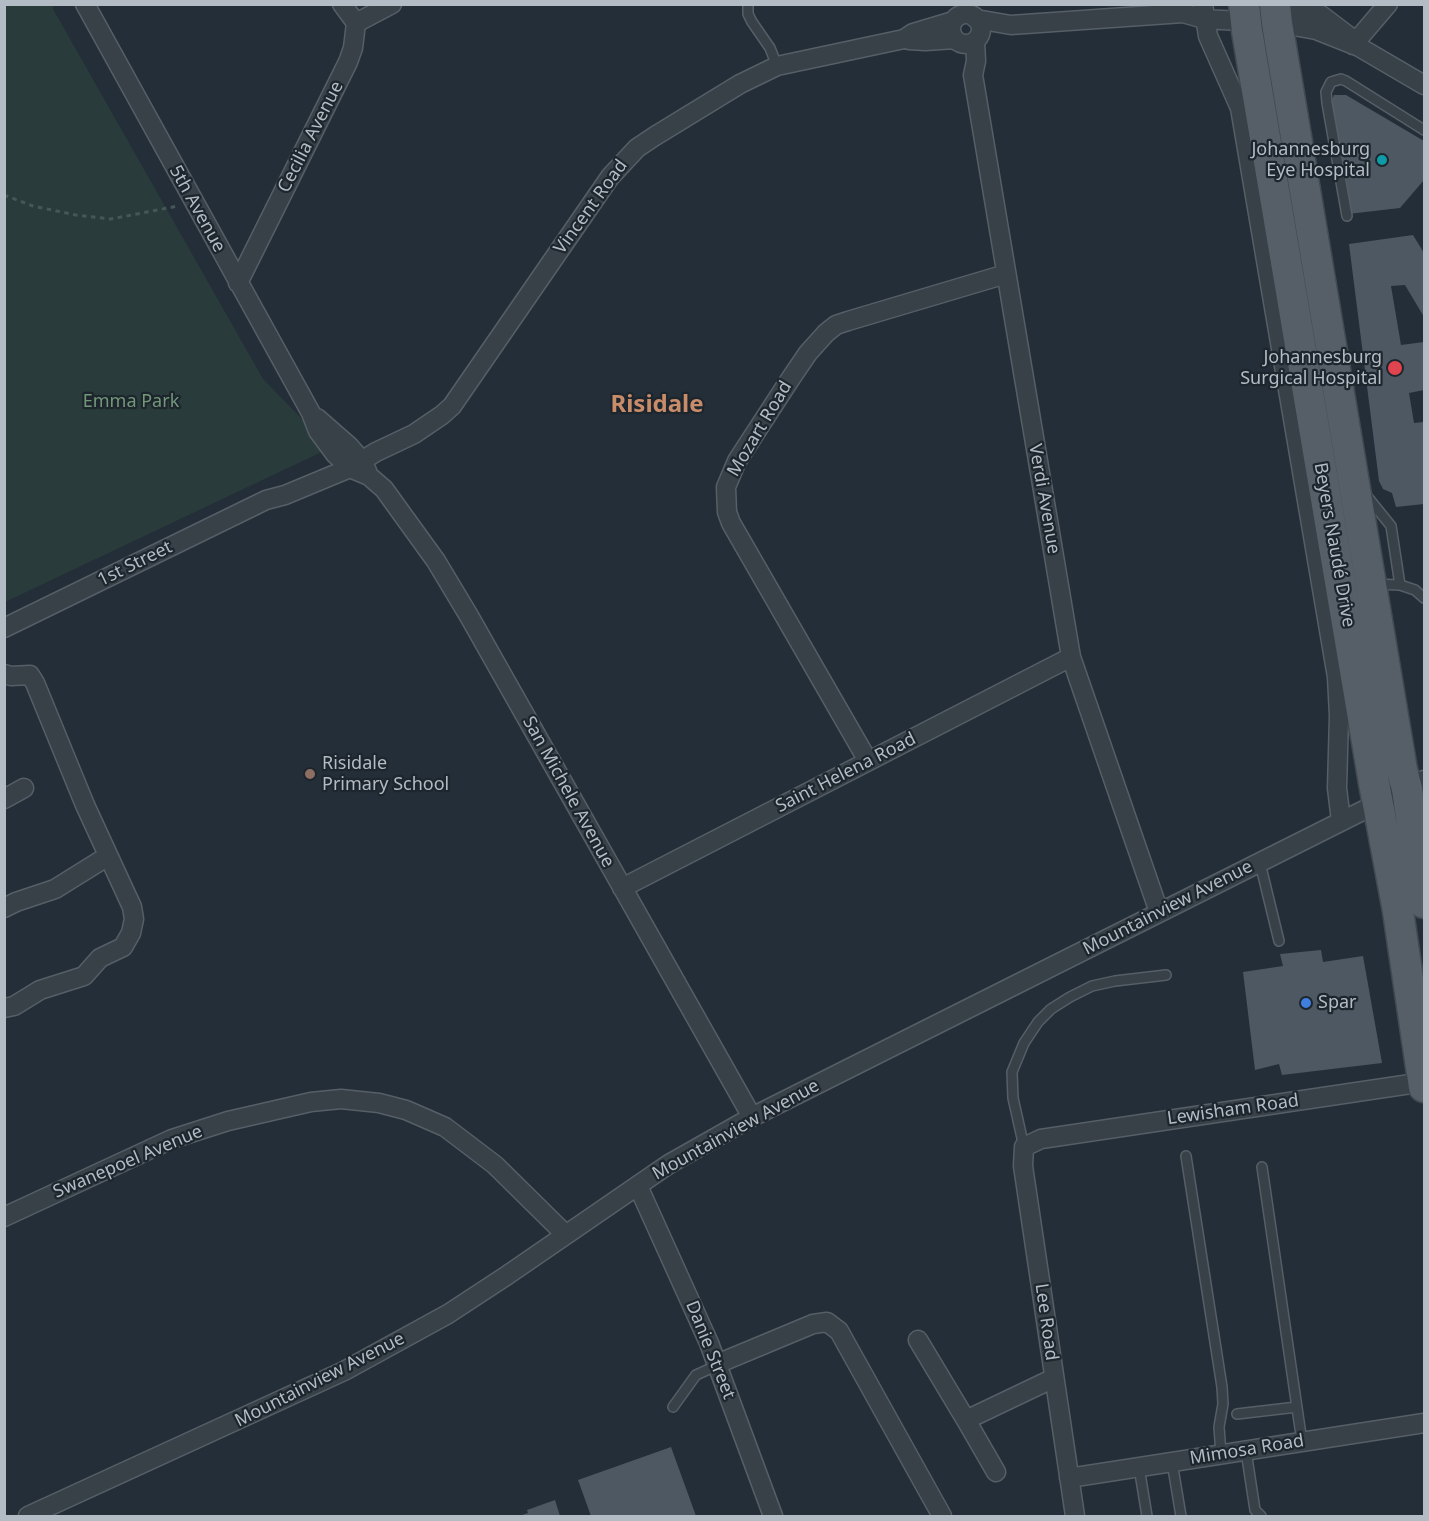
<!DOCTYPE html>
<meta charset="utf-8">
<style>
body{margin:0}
#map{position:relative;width:1429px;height:1521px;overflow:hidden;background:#242e38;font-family:"Noto Sans",sans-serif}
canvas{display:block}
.frame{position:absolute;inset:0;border:6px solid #b3bbc4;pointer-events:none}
</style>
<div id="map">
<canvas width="1429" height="1521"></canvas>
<div class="frame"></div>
</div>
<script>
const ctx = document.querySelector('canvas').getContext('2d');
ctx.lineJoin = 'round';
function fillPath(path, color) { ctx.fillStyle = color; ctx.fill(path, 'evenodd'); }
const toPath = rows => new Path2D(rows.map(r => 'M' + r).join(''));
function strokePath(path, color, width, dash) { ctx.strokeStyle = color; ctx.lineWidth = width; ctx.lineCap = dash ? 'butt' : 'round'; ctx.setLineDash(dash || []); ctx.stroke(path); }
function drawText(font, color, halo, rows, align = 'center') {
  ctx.font = font + ' "Noto Sans",sans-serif'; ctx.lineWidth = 4.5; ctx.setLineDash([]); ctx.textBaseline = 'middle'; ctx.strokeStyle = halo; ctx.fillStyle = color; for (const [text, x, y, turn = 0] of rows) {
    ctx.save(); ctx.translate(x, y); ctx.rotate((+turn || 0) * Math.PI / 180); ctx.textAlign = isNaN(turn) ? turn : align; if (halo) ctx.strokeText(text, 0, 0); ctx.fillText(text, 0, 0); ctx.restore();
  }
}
fillPath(toPath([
 [4,5,54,5,53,9,263,379,330,448,5,602]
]), '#293c3b');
fillPath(toPath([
 [1334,95,1346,95,1424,141,1424,180,1400,208,1348,214,1330,104],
 [1413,235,1424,253,1424,317,1405,285,1391,286,1401,345,1424,342,1424,390,1409,393,1414,423,1424,422,1424,504,1396,507,1392,493,1383,489,1379,481,1349,244],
 [1321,950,1323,962,1363,956,1382,1063,1282,1075,1279,1064,1255,1070,1243,972,1283,966,1280,954],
 [671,1447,696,1516,591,1516,578,1480],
 [555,1500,560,1516,519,1516,528,1513,527,1510]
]), '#4d5863');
const lane = toPath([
 [748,4,748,14,752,22,770,48,777,66],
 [1347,216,1327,103,1326,92,1331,82,1341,79,1346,81,1424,130],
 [1366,495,1391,526,1400,585],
 [1374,584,1400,585,1415,590,1424,598],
 [1260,863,1279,941],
 [1024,1147,1013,1098,1012,1072,1024,1043,1038,1022,1051,1009,1070,997,1092,986,1115,981,1166,975],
 [1186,1156,1222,1387,1223,1404,1219,1427,1221,1454],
 [1262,1167,1302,1442],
 [673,1407,696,1375,718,1365],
 [1237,1414,1297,1407],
 [1246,1451,1255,1510,1261,1516],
 [1172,1462,1181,1516],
 [1139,1467,1147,1516]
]);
const street = toPath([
 [85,4,311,413,318,431,335,454,350,468,369,476,384,489,436,561,469,616,752,1117],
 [342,4,356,23],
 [1203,4,1208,36,1240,108,1337,677,1339,716,1337,788,1341,821],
 [1266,6,1310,11,1321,15,1350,37],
 '951 29a15 15 0 1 1 30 0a15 15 0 1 1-30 0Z',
 [976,19,1011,25,1183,13,1204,19,1277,23,1316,30,1359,47,1424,85],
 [909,40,925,41,955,39],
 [975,41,976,61,973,75,1071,657,1159,912],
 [1353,45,1388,4],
 [238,283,348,62,353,48,356,23,392,4],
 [317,418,349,446,363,462,367,471],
 [4,628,266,500,285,495,350,468,376,452,414,434,442,415,452,406,610,177,637,148,655,136,740,84,777,66,904,39,913,33,953,21],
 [4,674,11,676,30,675,35,683,85,805,132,907,134,919,131,933,123,947,100,958,84,976,40,990,14,1006,4,1008],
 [868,761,731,523,727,512,726,487,737,461,791,378,808,353,826,333,836,325,848,321,1006,274],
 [4,799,24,788],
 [622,888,1071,657],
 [4,908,16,902,55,889,108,856],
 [638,1186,709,1343,773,1516],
 [4,1217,172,1139,228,1121,311,1102,341,1099,379,1103,406,1110,445,1127,495,1165,566,1235],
 [918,1340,966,1420,1054,1378],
 [717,1364,813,1324,827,1322,839,1331,942,1516],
 [966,1420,996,1472],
 [1069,1478,1424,1423],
 [28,1516,344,1371,448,1314,506,1276,669,1164,752,1117,1424,780],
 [1075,1516,1023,1166,1024,1147,1041,1139,1424,1082]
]);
const primary = toPath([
 [1244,4,1247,31,1374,783,1398,911,1424,1087],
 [1275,4,1277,23,1402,770,1407,789,1424,903]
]);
strokePath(lane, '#565e66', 12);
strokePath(street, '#565e66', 21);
strokePath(primary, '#414951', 33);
strokePath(toPath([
 [4,195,33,206,76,215,111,219,178,206]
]), '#465758', 3, [4.5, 4.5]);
strokePath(lane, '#384048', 9);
strokePath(street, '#384048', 18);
strokePath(primary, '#565f68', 30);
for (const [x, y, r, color] of [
 [1382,160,6,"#0f9aa8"],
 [1395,368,8,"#e0444e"],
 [310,774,6,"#8d6e63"],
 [1306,1003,6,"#3f7fe0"]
]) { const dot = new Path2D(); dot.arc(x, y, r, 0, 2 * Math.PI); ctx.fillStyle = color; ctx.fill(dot); strokePath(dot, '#1d252d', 2); }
drawText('18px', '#b3bbc4', '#1d252d', [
 ["Cecilia Avenue",311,137,-63],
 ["Vincent Road",591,207,-54],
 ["5th Avenue",197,209,61],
 ["Mozart Road",760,429,-59],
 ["Verdi Avenue",1044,499,80],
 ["Beyers Naudé Drive",1334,545,80],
 ["1st Street",135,564,-26],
 ["Saint Helena Road",846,773,-27],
 ["San Michele Avenue",568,792,61],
 ["Mountainview Avenue",1168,908,-27],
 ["Lewisham Road",1233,1110,-8],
 ["Mountainview Avenue",736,1130,-29],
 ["Swanepoel Avenue",128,1162,-23],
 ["Lee Road",1046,1322,82],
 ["Danie Street",710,1350,68],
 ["Mountainview Avenue",320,1380,-27],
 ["Mimosa Road",1247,1450,-9]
]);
drawText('18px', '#b3bbc4', '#1d252d', [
 ["Johannesburg",1370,150],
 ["Eye Hospital",1370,171],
 ["Johannesburg",1382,358],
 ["Surgical Hospital",1382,379],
 ["Risidale",322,764,"left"],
 ["Primary School",322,785,"left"],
 ["Spar",1318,1003,"left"]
], 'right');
drawText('18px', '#739879', '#1d252d', [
 ["Emma Park",131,402]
]);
drawText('bold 24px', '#c88c6a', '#1d252d', [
 ["Risidale",657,405]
]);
</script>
